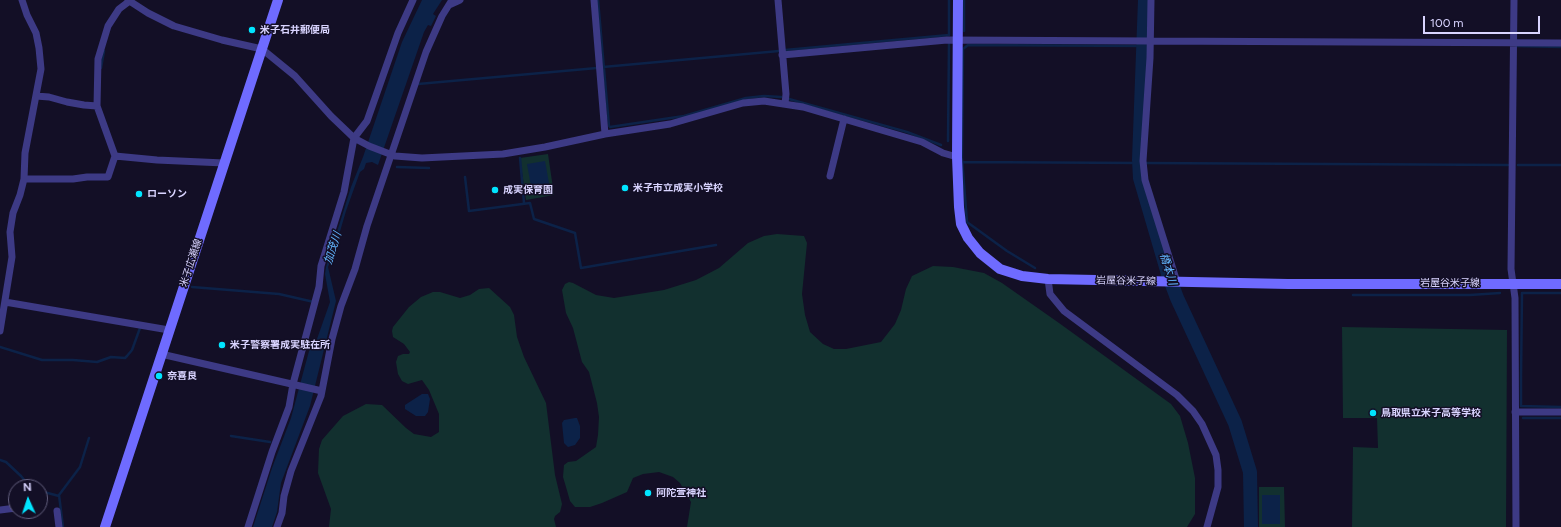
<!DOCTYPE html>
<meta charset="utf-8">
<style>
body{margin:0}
#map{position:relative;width:1561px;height:527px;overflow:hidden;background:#130f26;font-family:Figtree,sans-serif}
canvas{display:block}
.north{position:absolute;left:8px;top:479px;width:40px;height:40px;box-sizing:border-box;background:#130f26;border:1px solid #625e7d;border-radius:50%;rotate:357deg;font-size:11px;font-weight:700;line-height:16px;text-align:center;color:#d9d4ff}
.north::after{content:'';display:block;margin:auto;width:14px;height:18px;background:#00e5ff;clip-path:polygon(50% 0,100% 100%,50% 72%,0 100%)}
.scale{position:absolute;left:1423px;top:16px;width:117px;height:18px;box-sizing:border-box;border:2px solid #d9d4ff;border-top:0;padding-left:5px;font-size:12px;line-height:14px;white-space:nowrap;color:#d9d4ff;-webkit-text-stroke:3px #130f26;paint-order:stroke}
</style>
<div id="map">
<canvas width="1561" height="527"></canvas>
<div class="north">N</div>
<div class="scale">100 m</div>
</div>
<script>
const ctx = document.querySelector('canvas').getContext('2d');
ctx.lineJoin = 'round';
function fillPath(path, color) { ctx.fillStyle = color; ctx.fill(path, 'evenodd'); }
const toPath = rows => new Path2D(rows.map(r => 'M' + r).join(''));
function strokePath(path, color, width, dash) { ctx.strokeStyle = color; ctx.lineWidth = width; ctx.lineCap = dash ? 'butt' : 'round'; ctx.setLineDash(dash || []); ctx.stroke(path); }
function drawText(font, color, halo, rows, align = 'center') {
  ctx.font = font + ' Figtree,"Noto Sans JP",sans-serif'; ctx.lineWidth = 3; ctx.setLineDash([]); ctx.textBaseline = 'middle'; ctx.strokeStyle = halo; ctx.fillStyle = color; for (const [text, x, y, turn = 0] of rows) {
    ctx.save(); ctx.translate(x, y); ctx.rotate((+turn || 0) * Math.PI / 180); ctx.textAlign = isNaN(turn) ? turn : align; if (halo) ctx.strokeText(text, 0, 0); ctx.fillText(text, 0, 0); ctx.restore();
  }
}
fillPath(toPath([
 [548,154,554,195,526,200,520,158],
 [777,234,804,236,807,243,802,294,805,315,810,332,823,344,834,349,846,349,881,342,895,324,901,310,906,289,912,276,933,266,953,267,984,273,1002,283,1059,323,1171,404,1180,416,1188,443,1195,478,1195,514,1187,527,687,527,691,502,680,483,673,477,659,472,643,474,633,478,627,492,602,503,590,507,575,507,570,501,566,487,563,477,564,465,568,462,576,461,596,447,598,435,599,417,597,403,589,372,582,362,573,328,566,313,562,290,565,284,569,282,573,283,596,295,614,298,664,290,696,280,719,268,748,243,764,236],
 [489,288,510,307,514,315,517,337,524,357,546,403,555,475,562,504,560,512,555,516,554,519,556,527,329,527,331,509,318,473,319,449,322,440,343,416,366,404,382,405,406,428,414,434,431,437,439,432,439,414,429,390,422,380,408,384,402,381,398,374,396,362,398,356,403,354,409,354,410,352,404,344,393,337,392,331,393,327,409,307,421,297,433,292,440,292,460,298,470,295,479,289],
 [1342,327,1507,330,1506,527,1352,527,1353,447,1378,448,1377,418,1343,418],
 [1259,487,1284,487,1285,527,1259,527]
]), '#12302f');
fillPath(toPath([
 [422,0,442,0,433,14,436,16,431,26,428,25,424,32,378,165,372,162,366,163,364,169,360,172,346,211,334,252,328,267,336,301,310,406,281,483,277,512,272,527,253,527,272,468,291,418,309,351,314,346,317,339,330,302,325,274,326,267,351,187,363,157,402,42],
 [545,161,550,189,532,192,527,164],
 [422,394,428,394,430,399,428,412,425,416,416,416,405,409,405,405,408,403],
 [575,418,577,418,580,426,580,438,575,445,568,447,564,443,562,423,564,420],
 [1262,495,1280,495,1280,524,1262,524]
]), '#0c2248');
strokePath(toPath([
 [598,0,609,126],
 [964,31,964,0],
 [1516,46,1561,47],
 [785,50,949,35,949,0],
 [603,67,779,51],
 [101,68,104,51],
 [418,84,597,68],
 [789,99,907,132,941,145],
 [610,127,684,116,746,98,764,96,781,97],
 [948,141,949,43],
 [520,158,524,203],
 [963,162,1139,163],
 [1146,163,1508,165],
 [1518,165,1561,165],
 [397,167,429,168],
 [465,177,469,211,530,203,534,219,575,233,581,268,716,245],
 [1035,268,1007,251,967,222,962,158,963,49,968,45,1144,46],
 [192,287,279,294,314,302],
 [1561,293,1522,293,1521,378,1521,406,1561,407],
 [1353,295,1470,295,1500,293],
 [0,347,42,360,73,360,97,362,111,357,125,358,127,356,132,350,140,328],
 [1523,418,1561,418],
 [231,436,270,442],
 [0,460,6,462,21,476,30,487],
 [40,491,59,496],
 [63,527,59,495,80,467,89,438]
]), '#0c2248', 2.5);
strokePath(toPath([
 [1145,0,1139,160,1140,178,1168,274,1177,298,1235,423,1250,472,1251,527]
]), '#0c2248', 14);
strokePath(toPath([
 [128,0,148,13,174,26,222,40,262,49,295,76,331,116,354,138,369,146,395,156,422,158,503,154,545,147,605,134,670,124,743,103,764,101,803,107,922,142,943,153,957,157],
 [131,0,119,9,108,26,98,59,97,106,115,156,157,160,224,163],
 [594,0,605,134],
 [778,0,786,94,785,104],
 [1151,0,1150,58,1143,161,1145,180,1177,282],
 [1514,0,1511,269,1515,298,1516,527],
 [449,5,460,0],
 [782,55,947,40,1561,43],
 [36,96,49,97,67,102,84,105,97,106],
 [830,176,844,119],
 [24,179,73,179,87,177,108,177,115,156],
 [1048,279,1050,294,1064,311,1177,395,1193,411,1202,424,1216,455,1218,470,1218,487,1207,527],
 [5,302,169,330],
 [0,331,12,257,10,232,13,213,20,195,24,179,25,153,41,69,39,48,36,33,27,15,22,0],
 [161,354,322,391],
 [1515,412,1561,412],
 [0,510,16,508],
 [57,511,59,527],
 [248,527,272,452,289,407,293,384,319,287,321,266,344,192,354,138,367,121,398,33,413,0],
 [277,527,282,513,284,496,291,471,321,396,332,339,341,306,355,269,367,226,426,52,442,16,452,0]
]), '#3d3a85', 7);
strokePath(toPath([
 [958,0,957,157,959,207,961,224,968,238,980,253,1000,269,1022,276,1048,279,1288,284,1561,284],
 [105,527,278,0]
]), '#6f6bff', 10);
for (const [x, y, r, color] of [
 [252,30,4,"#00e5ff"],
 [625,188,4,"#00e5ff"],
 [495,190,4,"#00e5ff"],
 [139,194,4,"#00e5ff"],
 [222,345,4,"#00e5ff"],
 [159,376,4,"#00e5ff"],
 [1373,413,4,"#00e5ff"],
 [648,493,4,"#00e5ff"]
]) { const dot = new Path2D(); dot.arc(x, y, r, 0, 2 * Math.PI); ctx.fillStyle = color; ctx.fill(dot); strokePath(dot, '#130f26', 1.5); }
drawText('bold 10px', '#d9d4ff', '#130f26', [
 ["米子石井郵便局",260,30],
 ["米子市立成実小学校",633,188],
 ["成実保育園",503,190],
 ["ローソン",147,194],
 ["米子警察署成実駐在所",230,345],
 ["奈喜良",167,376],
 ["鳥取県立米子高等学校",1381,413],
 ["阿陀萱神社",656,493]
], 'left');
drawText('10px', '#d9d4ff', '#130f26', [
 ["米子広瀬線",191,263,-72],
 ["岩屋谷米子線",1126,281,1],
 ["岩屋谷米子線",1450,283]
]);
drawText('italic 11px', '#62b6ff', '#130f26', [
 ["加茂川",333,248,-72],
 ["橋本川",1168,269,73]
]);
</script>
